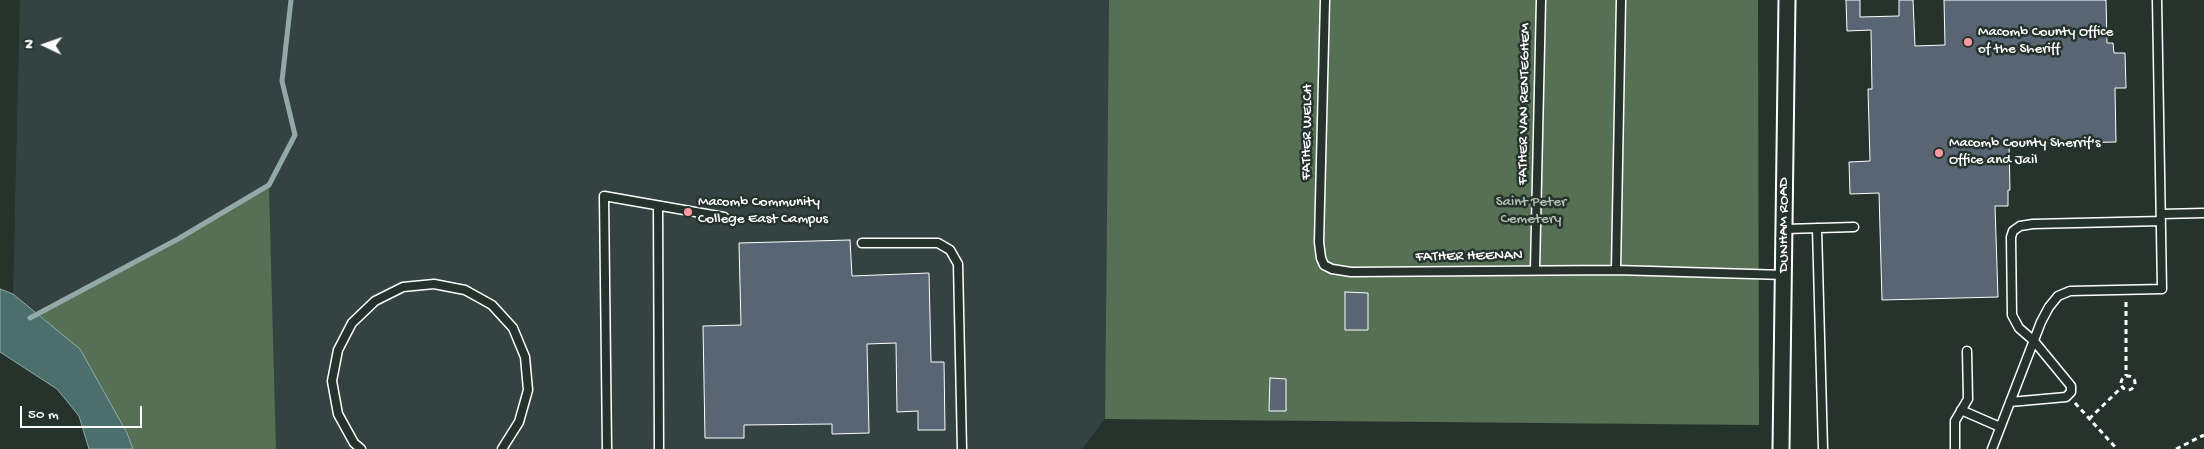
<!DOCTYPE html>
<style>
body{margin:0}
#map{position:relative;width:2204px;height:449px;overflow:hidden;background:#26332d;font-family:"Gochi Hand",sans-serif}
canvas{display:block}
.north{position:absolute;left:20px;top:20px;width:50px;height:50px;-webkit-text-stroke:4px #26332d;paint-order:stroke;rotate:273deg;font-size:14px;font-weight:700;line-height:20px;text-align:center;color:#fff}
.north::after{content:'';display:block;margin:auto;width:18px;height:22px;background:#fff;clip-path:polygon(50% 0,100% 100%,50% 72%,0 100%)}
.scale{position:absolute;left:20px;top:406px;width:122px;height:22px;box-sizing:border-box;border:2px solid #fff;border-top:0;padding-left:6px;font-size:15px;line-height:18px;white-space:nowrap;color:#fff;-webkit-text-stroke:4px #26332d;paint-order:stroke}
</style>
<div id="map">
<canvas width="2204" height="449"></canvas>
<div class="north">N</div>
<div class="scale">50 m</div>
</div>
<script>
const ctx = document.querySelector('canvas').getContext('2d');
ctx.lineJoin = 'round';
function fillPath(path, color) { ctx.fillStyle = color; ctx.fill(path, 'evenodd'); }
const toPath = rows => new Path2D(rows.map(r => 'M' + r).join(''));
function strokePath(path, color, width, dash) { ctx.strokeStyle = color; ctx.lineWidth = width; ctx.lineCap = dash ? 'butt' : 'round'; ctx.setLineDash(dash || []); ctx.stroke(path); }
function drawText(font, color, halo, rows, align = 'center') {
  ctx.font = font + ' "Gochi Hand",sans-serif'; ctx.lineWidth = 5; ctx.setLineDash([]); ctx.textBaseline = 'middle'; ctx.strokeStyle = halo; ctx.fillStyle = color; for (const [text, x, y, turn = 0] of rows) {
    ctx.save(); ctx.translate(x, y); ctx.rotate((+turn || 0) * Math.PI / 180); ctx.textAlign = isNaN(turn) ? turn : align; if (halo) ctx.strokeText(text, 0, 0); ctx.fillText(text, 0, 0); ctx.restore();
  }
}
fillPath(toPath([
 [20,0,1109,0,1105,419,1082,449,276,449,269,185,178,239,36,315,13,294]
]), '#354242');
fillPath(toPath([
 [1109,0,1758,0,1759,425,1105,419],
 [269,185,276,449,133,449,127,433,36,315,178,239]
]), '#567056');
const water = toPath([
 [0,289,13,294,80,349,127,433,133,449,89,449,79,416,57,389,0,352,0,289]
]);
fillPath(water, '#4a6f6d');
strokePath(water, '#92a9a7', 1);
strokePath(toPath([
 [30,318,178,239,269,185,295,135,282,81,291,0]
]), '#92a9a7', 5);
const building = toPath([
 [1846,0,1860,0,1860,17,1899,16,1899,0,1913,0,1915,46,1945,45,1944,0,2106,0,2107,43,2113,43,2114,53,2125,53,2126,88,2115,88,2116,142,2009,144,2010,190,2008,190,2008,206,1995,206,1998,297,1882,300,1879,193,1850,194,1849,162,1870,161,1868,89,1872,89,1871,30,1847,31,1846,0],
 [850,240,852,276,929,273,931,362,944,362,945,430,918,430,918,411,897,412,896,343,867,344,869,433,832,434,832,424,744,425,744,438,705,438,703,326,741,325,739,243,850,240],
 [1345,292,1368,293,1368,330,1345,330,1345,292],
 [1270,378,1286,379,1286,411,1269,411,1270,378]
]);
fillPath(building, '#596573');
strokePath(building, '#fff', 1);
const lane = toPath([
 [1325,0,1319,242,1321,258,1324,265,1332,269,1351,272,1616,270,1785,275],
 [658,206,659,449],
 [2161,214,2204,213],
 [1817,228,1823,449],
 [1785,229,1854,227],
 [862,243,938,243,950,250,958,264,962,449],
 [1535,269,1541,0],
 [1616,270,1621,0],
 [2010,402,2066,397,2071,392,2071,386,2034,341,2019,328,2012,315,2011,237,2013,231,2020,226,2033,224,2161,221],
 [1961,410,2000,427],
 [361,449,354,443,338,414,332,381,338,350,352,323,375,301,403,287,434,284,465,290,492,305,513,328,525,357,528,390,519,422,502,449],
 [607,449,604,196,724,217],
 [1955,449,1955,421,1968,399,1967,351],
 [1992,449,2041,322,2049,307,2058,296,2070,291,2162,289,2157,0]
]);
const street = toPath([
 [1781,449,1787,0]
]);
strokePath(lane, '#fff', 11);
strokePath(street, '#fff', 19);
strokePath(toPath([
 [2126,302,2126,376],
 '2121 383a7 7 0 1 1 14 0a7 7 0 1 1-14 0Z',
 [2075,403,2117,449],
 [2089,419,2122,387],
 [2176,449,2204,435]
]), '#fff', 3, [5, 4]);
strokePath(lane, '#26332d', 8);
strokePath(street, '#26332d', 15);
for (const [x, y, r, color] of [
 [1968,42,5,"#ff9aa2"],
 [1939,153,5,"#ff9aa2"],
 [688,212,5,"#ff9aa2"]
]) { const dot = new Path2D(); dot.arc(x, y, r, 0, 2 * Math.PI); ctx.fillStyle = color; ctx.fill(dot); strokePath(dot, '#26332d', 2); }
drawText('15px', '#fff', '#26332d', [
 ["Macomb County Office",1978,33],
 ["of the Sheriff",1978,50],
 ["Macomb County Sherrif's",1949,144],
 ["Office and Jail",1949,161],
 ["Macomb Community",698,203],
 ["College East Campus",698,220]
], 'left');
drawText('15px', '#fff', '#26332d', [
 ["FATHER VAN RENTEGHEM",1525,104,-89],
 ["FATHER WELCH",1308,132,-89],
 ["DUNHAM ROAD",1785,225,-90],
 ["FATHER HEENAN",1469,257,-1]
]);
drawText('15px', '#b3bfb3', '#26332d', [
 ["Saint Peter",1531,203],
 ["Cemetery",1531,220]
]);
</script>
